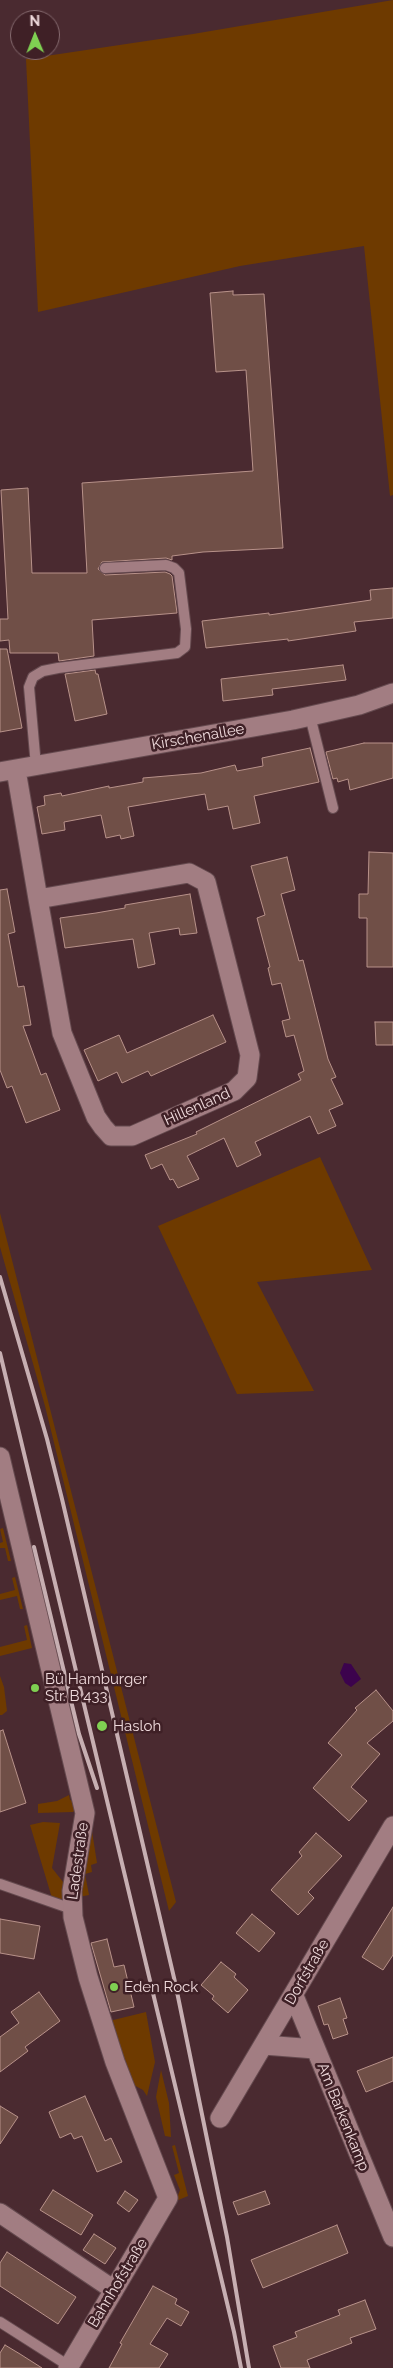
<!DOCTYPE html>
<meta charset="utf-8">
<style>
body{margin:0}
#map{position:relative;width:393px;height:2368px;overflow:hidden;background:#4a2a30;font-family:Raleway,sans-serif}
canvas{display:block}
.north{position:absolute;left:10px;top:10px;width:50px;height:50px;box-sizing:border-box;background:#3f2026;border:1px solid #856a6f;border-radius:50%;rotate:359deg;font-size:14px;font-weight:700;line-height:20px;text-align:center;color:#efdadc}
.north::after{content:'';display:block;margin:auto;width:18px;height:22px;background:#7fd052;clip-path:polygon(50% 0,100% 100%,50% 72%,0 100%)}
</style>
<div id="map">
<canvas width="393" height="2368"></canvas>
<div class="north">N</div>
</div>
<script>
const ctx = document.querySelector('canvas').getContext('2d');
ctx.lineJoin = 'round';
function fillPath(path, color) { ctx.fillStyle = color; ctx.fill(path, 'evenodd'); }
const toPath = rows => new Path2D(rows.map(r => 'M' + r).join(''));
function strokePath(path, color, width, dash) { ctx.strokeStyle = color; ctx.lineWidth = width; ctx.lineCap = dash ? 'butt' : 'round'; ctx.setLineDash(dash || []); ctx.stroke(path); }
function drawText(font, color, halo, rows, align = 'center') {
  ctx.font = font + ' Raleway,sans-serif'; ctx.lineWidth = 5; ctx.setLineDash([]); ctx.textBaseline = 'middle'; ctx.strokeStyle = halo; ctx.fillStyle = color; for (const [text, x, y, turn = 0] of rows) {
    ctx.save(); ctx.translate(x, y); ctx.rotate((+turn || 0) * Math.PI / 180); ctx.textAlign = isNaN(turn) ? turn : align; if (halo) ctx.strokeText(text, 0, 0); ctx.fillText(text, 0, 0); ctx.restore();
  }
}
fillPath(toPath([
 [393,0,393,495,390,496,364,246,240,266,38,312,26,59,193,34],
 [320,1157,372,1270,257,1282,314,1391,237,1394,158,1226],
 [0,1213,176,1902,169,1911,45,1406,0,1247],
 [3,1528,11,1561,8,1561,5,1548,0,1548,0,1543,3,1542,0,1529],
 [15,1577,23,1609,20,1609,17,1596,0,1600,0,1594,15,1590,12,1578],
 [27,1625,32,1648,0,1656,0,1647,27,1640,24,1626],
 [0,1676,4,1687,7,1711,2,1715,0,1715],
 [69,1795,70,1800,75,1801,76,1809,73,1812,38,1813,38,1804,57,1801],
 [43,1822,60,1823,52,1868,67,1887,62,1901,52,1898,30,1825],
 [91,1825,97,1863,91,1865,92,1872,85,1874,89,1895,79,1897],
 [146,2012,155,2062,147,2096,143,2090,132,2084,105,2022],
 [161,2070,169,2103,171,2137,165,2136,156,2097],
 [175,2145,188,2196,176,2201,180,2190,174,2175,179,2173,172,2146]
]), '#6e3a00');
fillPath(toPath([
 [344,1663,351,1664,361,1679,351,1687,345,1683,340,1673]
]), '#3c034d');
const building = toPath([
 [233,291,233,295,264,294,283,548,203,552,172,556,172,560,166,558,102,562,98,569,105,575,165,572,170,574,172,576,177,613,92,620,94,656,59,661,58,653,10,653,9,640,0,641,0,619,8,619,1,490,28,488,32,573,87,573,82,483,253,471,246,370,216,372,210,293,233,291],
 [393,588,393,618,354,622,356,631,288,641,288,639,206,648,202,621,269,613,269,615,371,600,370,590,393,588],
 [0,649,7,649,22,728,0,732,0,649],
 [343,665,346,680,272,689,273,695,223,701,221,679,343,665],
 [95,670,96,674,98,674,107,714,75,721,65,674,95,670],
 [364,743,393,743,393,778,350,790,348,779,338,782,337,778,333,779,326,752,364,743],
 [310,748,319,782,254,796,260,823,233,829,228,806,208,810,205,794,128,807,134,836,121,839,120,835,106,838,101,815,64,822,65,830,42,834,37,807,45,805,44,796,61,793,62,796,109,786,109,788,143,782,143,778,201,773,235,765,237,771,263,766,262,758,310,748],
 [369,852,393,853,393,967,367,967,367,918,359,918,359,894,368,894,369,852],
 [287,857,295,890,281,894,299,961,303,960,328,1059,336,1077,331,1079,343,1104,329,1110,336,1126,318,1134,310,1116,255,1142,261,1155,237,1167,224,1138,187,1156,199,1179,178,1188,173,1179,170,1180,162,1164,151,1169,145,1155,197,1134,196,1132,301,1080,298,1074,304,1071,294,1035,286,1037,282,1021,290,1019,281,983,272,985,268,968,270,967,257,918,265,915,251,866,287,857],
 [7,889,15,932,8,934,18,987,24,986,31,1025,23,1026,41,1075,46,1073,60,1110,26,1123,12,1086,7,1088,0,1070,0,890,7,889],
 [190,894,197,933,180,935,179,928,149,933,155,964,138,968,133,939,65,948,60,918,96,913,125,908,125,905,190,894],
 [213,1015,226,1042,151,1076,148,1071,122,1083,117,1072,98,1081,84,1050,119,1035,127,1053,213,1015],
 [375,1022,393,1022,393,1045,376,1045,375,1022],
 [376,1690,393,1711,393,1721,367,1743,380,1754,351,1787,367,1801,349,1821,313,1788,342,1755,328,1743,357,1710,355,1708,376,1690],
 [3,1730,26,1803,0,1812,0,1731,3,1730],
 [316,1833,342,1856,308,1892,314,1898,298,1915,271,1890,302,1856,299,1852,316,1833],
 [393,1907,393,1955,383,1970,362,1957,393,1907],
 [252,1914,275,1933,259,1952,236,1933,252,1914],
 [0,1919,40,1926,34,1959,0,1953,0,1919],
 [107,1939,114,1967,124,1965,134,2007,111,2012,91,1943,107,1939],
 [221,1962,236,1974,234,1977,248,1990,228,2013,212,1999,214,1996,201,1985,221,1962],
 [39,1992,60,2021,25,2047,28,2051,0,2072,0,2037,19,2023,11,2012,39,1992],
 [340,1998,347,2018,343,2019,348,2034,333,2039,328,2024,324,2025,318,2006,340,1998],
 [393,2057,393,2081,366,2092,357,2071,393,2057],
 [85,2096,105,2141,111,2138,122,2162,97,2172,82,2136,74,2139,71,2133,60,2138,49,2112,85,2096],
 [0,2106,18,2117,0,2144,0,2106],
 [53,2190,93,2215,81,2235,40,2210,53,2190],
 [125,2191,138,2200,129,2212,117,2203,125,2191],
 [265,2191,270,2204,238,2215,233,2202,265,2191],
 [337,2225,348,2253,263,2288,251,2260,337,2225],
 [94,2234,116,2248,105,2264,83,2250,94,2234],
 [7,2252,76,2297,58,2324,0,2286,0,2263,7,2252],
 [153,2286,177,2299,175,2304,189,2312,181,2326,167,2318,150,2344,168,2354,159,2368,109,2368,122,2344,120,2343,153,2286],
 [365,2300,376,2329,350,2338,352,2343,307,2360,310,2368,281,2368,273,2346,297,2337,295,2332,340,2315,338,2310,365,2300],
 [5,2345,20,2354,42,2368,0,2368,0,2353,5,2345]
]);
fillPath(building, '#704f47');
strokePath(building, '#b8928a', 1);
const lane = toPath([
 [310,716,333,808],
 [36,766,29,687,33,677,43,671,58,668,177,653,185,647,186,629,179,573,174,568,166,565,105,568],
 [0,1884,72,1909],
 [0,2322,69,2366]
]);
const street = toPath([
 [16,770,38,899,62,1033,96,1117,103,1127,111,1136,132,1136,234,1091,247,1078,250,1055,206,882,189,873,38,899],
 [0,772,293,720,359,705,393,693],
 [0,1457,85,1813,72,1891,73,1917,88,1977,115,2062,168,2198,68,2368],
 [294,1996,393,2237],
 [264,2045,315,2049],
 [220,2118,393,1826],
 [0,2213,114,2290]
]);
strokePath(lane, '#654a4f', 12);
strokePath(street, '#654a4f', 21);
strokePath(lane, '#a27d82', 10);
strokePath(street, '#a27d82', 19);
strokePath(toPath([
 [0,1277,47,1439,62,1499,175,1982,227,2237,249,2368],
 [0,1353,234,2332,241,2368],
 [34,1547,79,1734,97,1788]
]), '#c7afb2', 4);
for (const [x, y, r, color] of [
 [35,1688,5,"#7fd052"],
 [102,1726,6,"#7fd052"],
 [114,1987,5,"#7fd052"]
]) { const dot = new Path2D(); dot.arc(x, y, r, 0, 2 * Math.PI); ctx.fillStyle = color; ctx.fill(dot); strokePath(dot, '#3f2026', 2); }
drawText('15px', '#efdadc', '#3f2026', [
 ["Kirschenallee",198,737,-10],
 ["Hillenland",197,1107,-24],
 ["Ladestraße",78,1861,-82],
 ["Dorfstraße",307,1972,-60],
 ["Am Barkenkamp",343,2117,68],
 ["Bahnhofstraße",118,2283,-59]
]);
drawText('15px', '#efdadc', '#3f2026', [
 ["Bü Hamburger",45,1679],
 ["Str. B 433",45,1696],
 ["Hasloh",113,1726],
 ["Eden Rock",124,1987]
], 'left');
</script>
